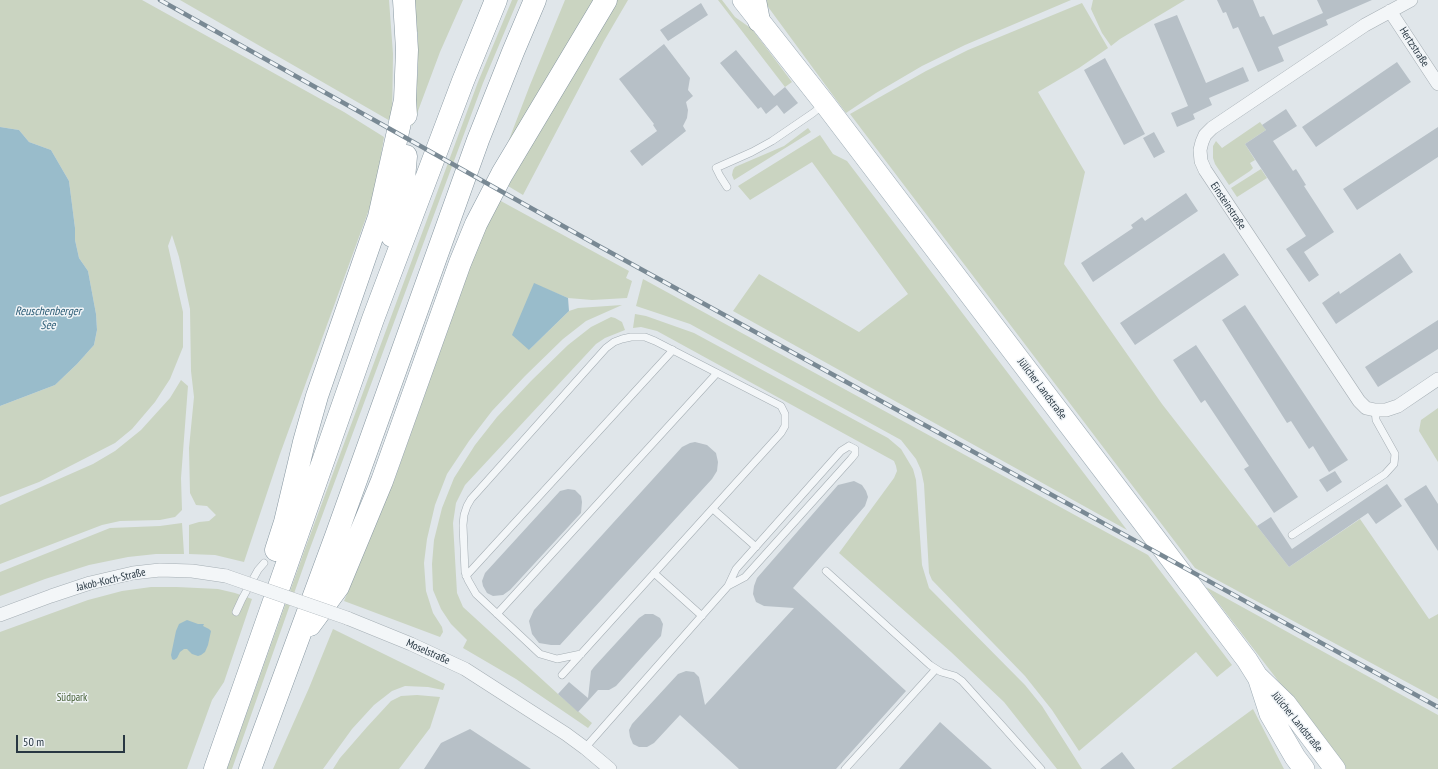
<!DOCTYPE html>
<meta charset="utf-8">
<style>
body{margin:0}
#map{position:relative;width:1438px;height:769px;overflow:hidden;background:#e0e6ea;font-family:"PT Sans Narrow",sans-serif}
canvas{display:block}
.scale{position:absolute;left:16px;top:735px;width:109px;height:18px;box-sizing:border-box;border:2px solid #283742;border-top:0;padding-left:5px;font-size:12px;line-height:14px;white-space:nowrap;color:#283742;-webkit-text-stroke:3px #f0f4f7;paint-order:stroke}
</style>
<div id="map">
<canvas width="1438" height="769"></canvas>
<div class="scale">50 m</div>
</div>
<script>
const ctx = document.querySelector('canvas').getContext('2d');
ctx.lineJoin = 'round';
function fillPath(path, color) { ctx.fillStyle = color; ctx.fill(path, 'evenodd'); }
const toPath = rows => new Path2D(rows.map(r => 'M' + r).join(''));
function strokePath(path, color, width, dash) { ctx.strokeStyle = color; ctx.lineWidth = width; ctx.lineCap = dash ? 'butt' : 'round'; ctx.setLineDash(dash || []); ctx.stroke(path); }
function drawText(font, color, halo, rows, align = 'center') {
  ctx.font = font + ' "PT Sans Narrow",sans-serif'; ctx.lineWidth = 3; ctx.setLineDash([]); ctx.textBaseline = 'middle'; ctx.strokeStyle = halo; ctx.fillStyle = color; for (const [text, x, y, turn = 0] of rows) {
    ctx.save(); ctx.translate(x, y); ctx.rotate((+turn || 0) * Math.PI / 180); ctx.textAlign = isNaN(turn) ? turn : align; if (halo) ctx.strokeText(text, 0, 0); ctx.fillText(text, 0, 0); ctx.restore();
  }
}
fillPath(toPath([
 [0,0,142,0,344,112,384,137,375,193,280,454,244,562,215,555,189,554,189,525,199,522,209,521,216,515,207,506,196,505,190,493,189,448,194,397,191,371,190,309,179,257,172,235,168,246,183,312,183,347,170,379,155,402,132,429,115,443,39,482,0,497,0,406,55,385,77,364,94,345,97,330,96,314,88,271,79,258,75,240,75,228,69,181,51,150,29,142,19,130,0,127],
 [180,0,389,0,393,54,392,122],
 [413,0,463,0,440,52,412,127,418,72,418,33,415,27],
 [512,0,518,0,483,83,309,551,232,769,227,769,305,549,478,82],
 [565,0,597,0,497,171,530,85],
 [617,0,628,0,604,41,523,195,508,186],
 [718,0,722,0,735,17,752,29,792,82,785,87],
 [763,0,1071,0,965,45,922,66,876,93,846,113],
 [1093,0,1185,0,1120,39,1111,46,1102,33,1091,9],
 [1082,3,1108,48,1079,68,1038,92,1085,172,1064,264,1162,404,1289,567,1360,519,1429,619,1438,614,1438,699,1195,568,850,114,926,71,968,50],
 [1260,122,1266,130,1245,144,1255,160,1250,163,1253,168,1250,171,1229,185,1215,164,1213,158,1213,146,1216,141,1222,148],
 [808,128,811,132,734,180,732,175,733,170,735,167,784,146],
 [820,135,833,154,847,161,1127,530,733,311,759,274,859,332,908,294,812,162,750,200,738,186],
 [1261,169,1267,178,1237,197,1231,188],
 [499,200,629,271,626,278,632,281,627,298,592,300,568,298,534,284,529,350,569,311,578,308,622,305,586,321,563,339,525,376,492,411,469,441,447,474,435,505,427,539,424,563,426,591,433,613,442,627,443,632,440,637,344,601,394,481,481,237],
 [643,279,1148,555,1232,665,1217,677,1196,652,1079,751,1052,710,1025,676,932,580,929,573,924,484,921,470,916,459,901,440,690,324,636,306],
 [635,314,646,316,694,333,888,438,901,449,913,469,916,480,922,565,929,588,1025,685,1042,706,1082,769,1057,769,1004,702,951,652,839,553,894,478,897,471,896,466,894,461,657,331,641,327,633,328],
 [611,317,615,318,622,322,625,330,605,338,596,344,465,485,456,503,453,523,457,593,463,607,558,694,592,723,588,728,516,679,463,648,467,640,451,624,441,609,433,590,432,564,434,540,442,508,454,478,475,445,497,417,531,381,568,345,591,327],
 [181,380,188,386,181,478,182,510,175,517,160,520,120,521,102,525,0,564,0,505,93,464,115,451,141,430,170,398],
 [1438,408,1438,462,1419,431,1421,420],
 [182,523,184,554,156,554,128,557,89,565,45,579,0,596,0,572,110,528,160,526],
 [151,587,177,587,218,589,235,593,252,599,224,682,212,700,187,769,0,769,0,632,88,600,122,591],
 [1206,587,1438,715,1438,769,1346,769],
 [333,629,445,684,443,690,428,687,405,686,392,691,374,705,352,729,323,769,273,769,309,688],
 [417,695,440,697,430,728,399,769,333,769,340,758,367,727,391,701,401,696],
 [1253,709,1284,769,1171,769,1182,761]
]), '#cad4c1');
fillPath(toPath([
 [0,127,19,130,29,142,51,150,69,181,75,228,75,240,79,258,88,271,96,314,97,330,94,345,77,364,55,385,0,406],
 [534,283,568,298,569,311,529,350,512,335],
 [187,620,198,624,204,624,203,626,209,629,211,631,208,645,205,652,201,655,198,656,192,654,187,649,184,649,180,652,177,658,174,660,172,659,171,655,176,631,179,624]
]), '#99bccb');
fillPath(toPath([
 [1217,0,1253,0,1260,17,1264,16,1273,35,1323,13,1317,0,1372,0,1326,20,1328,25,1278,47,1284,61,1258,72,1238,27,1233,29,1226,12,1223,13],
 [701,3,708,15,668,41,660,30],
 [1177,15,1206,83,1243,67,1249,81,1209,98,1212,105,1193,114,1195,119,1177,127,1171,113,1188,106,1154,24],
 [664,44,690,78,688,90,693,96,686,102,688,110,687,118,683,126,686,131,642,166,630,151,657,131,653,125,654,124,619,79],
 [736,50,774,96,785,87,798,103,784,114,777,105,766,114,761,107,758,109,720,63],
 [1105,58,1145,134,1124,145,1084,70],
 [1397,62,1411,82,1316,147,1302,127],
 [1286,109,1297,126,1273,141,1293,171,1296,169,1306,185,1304,186,1334,232,1304,252,1319,275,1309,282,1286,249,1306,236,1245,144,1266,130,1262,125],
 [1438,127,1438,157,1357,210,1343,189],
 [1154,132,1165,152,1154,158,1143,138],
 [1186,193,1198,211,1093,282,1081,263,1133,228,1131,225,1142,217,1145,221],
 [1224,253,1239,275,1135,345,1120,323],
 [1400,253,1413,272,1336,324,1322,303,1339,291,1340,294],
 [1245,305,1348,460,1329,472,1313,446,1309,449,1291,421,1287,423,1222,320],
 [1438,320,1438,349,1378,387,1365,367],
 [1196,345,1298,497,1274,513,1244,469,1249,466,1205,400,1201,403,1173,360],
 [695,442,707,445,716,453,718,462,717,471,712,479,560,645,551,645,539,643,532,634,529,621,534,610,682,447,690,443],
 [1335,471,1342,482,1327,492,1319,480],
 [854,481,862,485,866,491,868,497,865,506,793,588,906,691,836,769,739,769,680,715,654,743,647,747,639,747,633,744,630,737,629,730,632,724,678,674,686,671,694,672,699,677,705,705,794,608,764,606,756,602,753,594,754,586,757,578,838,485],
 [1387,484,1402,506,1376,524,1368,513,1289,567,1257,526,1271,517,1292,549],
 [1426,485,1438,504,1438,551,1404,499],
 [568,489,575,490,581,496,582,502,581,513,510,590,503,595,493,596,487,593,483,586,482,581,485,573,560,491],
 [645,614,653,614,660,618,663,624,661,636,616,686,609,690,598,690,578,712,558,694,569,682,588,698,591,671,594,667,639,618],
 [940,722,992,769,899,769],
 [470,729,531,769,424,769,441,743],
 [1122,752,1135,769,1100,769]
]), '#b7c0c7');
const lane = toPath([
 [727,187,720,176,716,168,752,152,772,141,813,113,823,105],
 [849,446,855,449,855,454,851,459,745,577,728,586,736,569,841,451,849,446],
 [713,509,756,547],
 [1292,535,1385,474,1394,464,1395,454,1376,420,1375,410],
 [826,571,930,665,941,672,955,676,962,681,1041,769],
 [654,573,702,616],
 [466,576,673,350],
 [236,612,242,599,258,570,264,563],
 [497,614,717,373],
 [562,675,581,654,781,433,785,426,785,414,781,406,655,341,645,337,631,337,622,339,614,342,606,348,471,499,467,506,464,515,463,525,465,572,468,580,476,594,540,654,557,659,581,654],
 [585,748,728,586],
 [845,769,936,669]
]);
const street = toPath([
 [1411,0,1365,25,1212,128,1205,135,1202,142,1200,150,1201,161,1205,170,1359,401,1366,408,1375,410,1386,410,1398,406,1438,379],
 [1390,11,1438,84],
 [0,615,51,596,90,583,133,573,160,570,192,571,226,576],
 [347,618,411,644,465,669,566,734,585,748,610,769]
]);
const primary = toPath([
 [743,0,825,104,1155,538,1247,660,1257,676,1286,704,1335,769],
 [1259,680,1270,714,1295,757,1304,769]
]);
const highway = toPath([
 [404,0,407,50,405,100,406,115],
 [755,0,759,21],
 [392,236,404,179,406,156],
 [276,550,285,522,304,442,317,396,379,217,405,100],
 [310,625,338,587,382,481,460,263,476,224,502,174,606,0],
 [215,769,373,319,463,81,496,0],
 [250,769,336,536,478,140,513,52,535,0]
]);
strokePath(lane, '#a5aeb4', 8);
strokePath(street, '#a5aeb4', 14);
strokePath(primary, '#9fadb6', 22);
strokePath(highway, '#8797a1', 23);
strokePath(lane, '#f3f6f8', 7);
strokePath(street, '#f3f6f8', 13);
strokePath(primary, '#fff', 21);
strokePath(highway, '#fff', 22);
const rail = toPath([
 [160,0,597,245,1438,707]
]);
strokePath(rail, '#798994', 4.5);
strokePath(rail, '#f0f4f7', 3, [9]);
const streetBridge = toPath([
 [226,576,347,618]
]);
strokePath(streetBridge, '#a5aeb4', 14, []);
strokePath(streetBridge, '#f3f6f8', 13);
drawText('11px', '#283742', '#f0f4f7', [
 ["Hertzstraße",1414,47,57],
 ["Einsteinstraße",1228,206,56],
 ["Jülicher Landstraße",1042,389,53],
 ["Jakob-Koch-Straße",111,580,-13],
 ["Moselstraße",428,652,24],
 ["Jülicher Landstraße",1297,722,51]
]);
drawText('11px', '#455e34', '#f0f4f7', [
 ["Südpark",72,698]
]);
drawText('italic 12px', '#305f78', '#f0f4f7', [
 ["Reuschenberger",48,312],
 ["See",48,326]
]);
</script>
